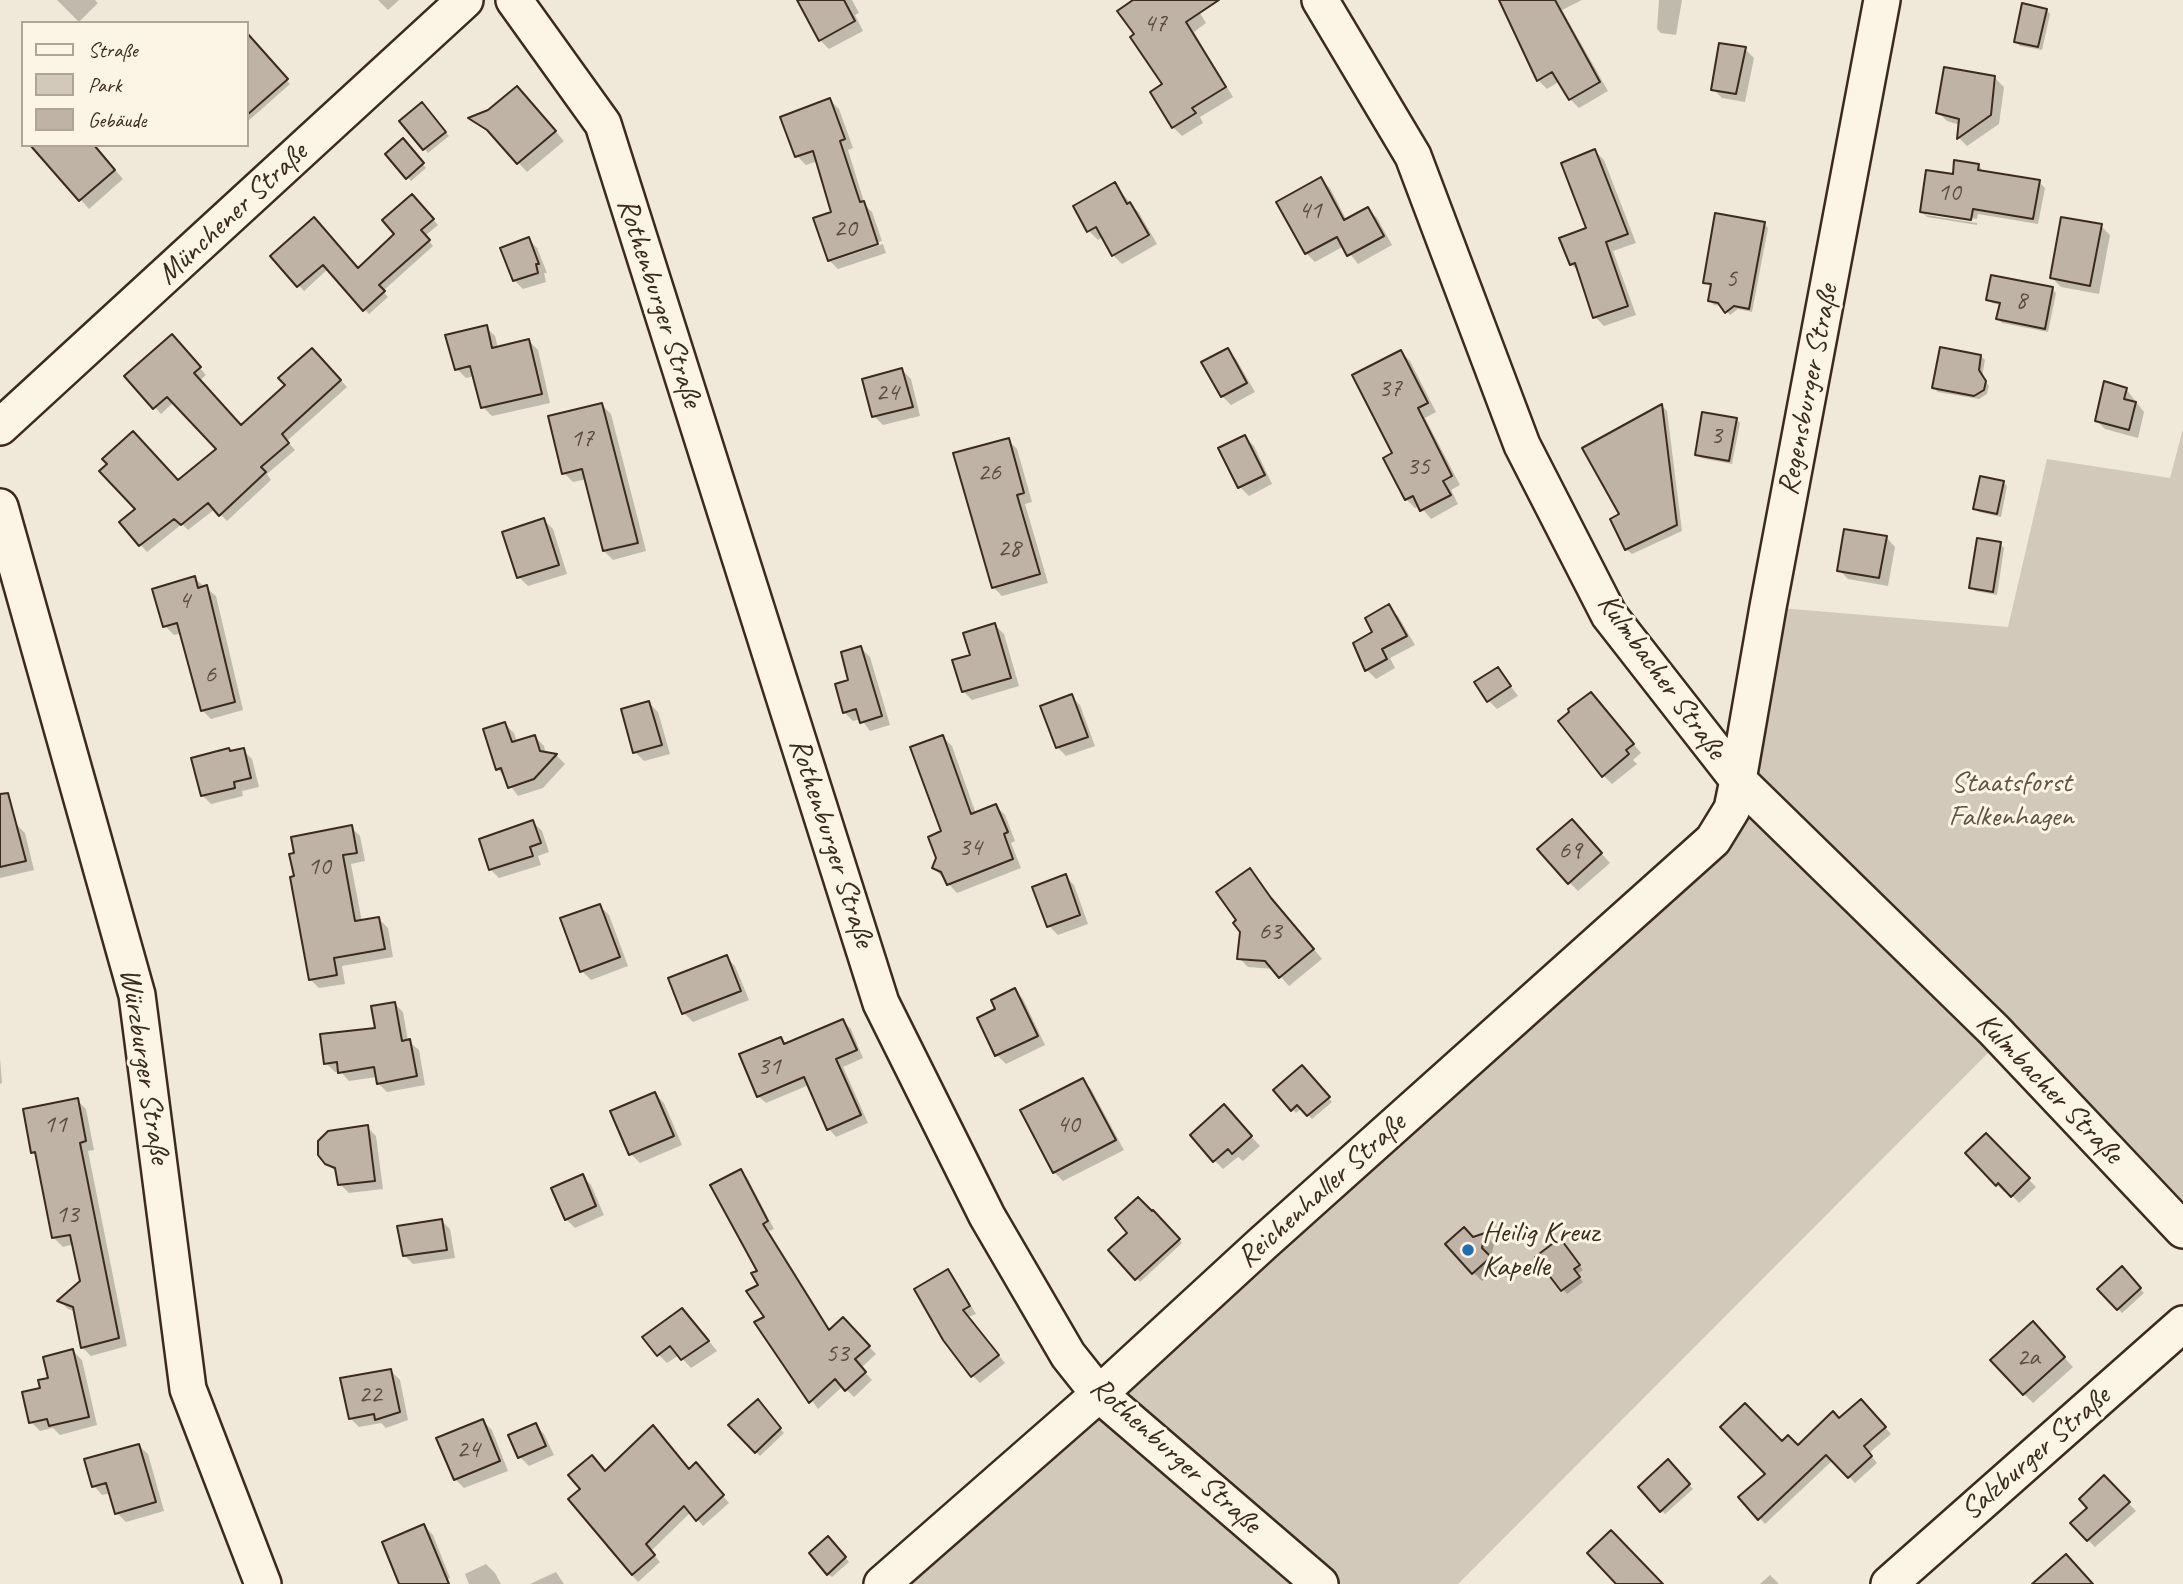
<!DOCTYPE html>
<meta charset="utf-8">
<style>
body{margin:0}
#map{position:relative;width:2183px;height:1584px;overflow:hidden;background:#f0e9d9;font-family:Caveat,sans-serif}
canvas{display:block}
.legend{position:absolute;left:21px;top:21px;width:228px;height:126px;box-sizing:border-box;background:#fcf5e5;border:2px solid #afa495;margin:0;padding:9px 12px;list-style:none;font-size:21px;color:#3b2a1e}
.legend li{display:flex;align-items:center;gap:14px;height:35px}
.legend b{width:35px;border:2px solid #afa495}
</style>
<div id="map">
<canvas width="2183" height="1584"></canvas>
<ul class="legend">
<li><b style="height:9px;background:#fcf5e5"></b>Straße</li>
<li><b style="height:19px;background:#d2c9ba"></b>Park</li>
<li><b style="height:19px;background:#beb3a4"></b>Gebäude</li>
</ul>
</div>
<script>
const ctx = document.querySelector('canvas').getContext('2d');
ctx.lineJoin = 'round';
function fillPath(path, color) { ctx.fillStyle = color; ctx.fill(path, 'evenodd'); }
const toPath = rows => new Path2D(rows.map(r => 'M' + r).join(''));
function strokePath(path, color, width, dash) { ctx.strokeStyle = color; ctx.lineWidth = width; ctx.lineCap = dash ? 'butt' : 'round'; ctx.setLineDash(dash || []); ctx.stroke(path); }
function drawText(font, color, halo, rows, align = 'center') {
  ctx.font = font + ' Caveat,sans-serif'; ctx.lineWidth = 6; ctx.setLineDash([]); ctx.textBaseline = 'middle'; ctx.strokeStyle = halo; ctx.fillStyle = color; for (const [text, x, y, turn = 0] of rows) {
    ctx.save(); ctx.translate(x, y); ctx.rotate((+turn || 0) * Math.PI / 180); ctx.textAlign = isNaN(turn) ? turn : align; if (halo) ctx.strokeText(text, 0, 0); ctx.fillText(text, 0, 0); ctx.restore();
  }
}
fillPath(toPath([
 [2183,429,2183,1219,2002,1039,1458,1584,873,1584,1712,843,1768,607,2008,627,2047,459,2170,478]
]), '#d2c9ba');
fillPath(toPath([
 [57,0,95,0,98,3,79,22],
 [378,0,399,0,388,10],
 [799,0,852,0,859,13,855,15,863,31,829,49,820,40],
 [1136,0,1192,0,1206,23,1194,32,1233,97,1200,117,1203,123,1182,136,1173,127,1165,85,1136,35],
 [1501,0,1582,0,1562,10,1608,91,1579,108,1570,99,1560,81,1547,89,1538,80],
 [1659,0,1682,0,1676,35,1661,33,1657,29],
 [2046,10,2050,14,2042,50,2020,46,2016,42],
 [259,49,290,84,247,122,247,60],
 [1745,49,1754,58,1745,102,1722,98,1713,89],
 [1995,78,2004,87,1999,124,1967,146,1959,138,1960,125,1947,121,1938,112],
 [526,97,564,141,527,172,495,137,471,118],
 [830,100,839,109,853,148,848,150,865,205,872,212,882,241,832,257,832,261,883,244,886,253,838,269,829,260,833,213,818,161,806,165,797,156],
 [426,108,449,136,428,153,425,149],
 [93,145,123,179,89,209,33,146],
 [406,145,426,168,411,181,387,154],
 [1595,151,1604,160,1636,243,1613,251,1636,315,1604,326,1595,317,1580,273,1571,264,1588,229],
 [1978,165,1984,172,2039,182,2045,188,2038,224,1978,214,1977,219,1926,211,1926,215,1977,223,1977,225,1927,217,1922,212,1954,176],
 [1321,179,1330,188,1347,221,1368,209,1377,218,1392,245,1358,264,1344,246,1315,262,1306,253],
 [1114,184,1139,213,1157,244,1122,264,1113,255,1103,237,1098,240,1089,231],
 [417,201,438,225,425,236,433,246,383,291,388,297,369,314,328,269,304,291,272,256,358,270,397,234],
 [1764,224,1768,228,1752,312,1738,309,1730,315,1722,306,1714,305,1710,301,1712,287,1705,282],
 [2101,226,2110,235,2099,294,2061,287,2052,278],
 [528,239,537,248,547,273,544,273,546,282,523,289,514,280],
 [2052,289,2056,293,2048,332,2002,323,1998,319,2001,305,1992,303,1988,299],
 [486,327,495,336,498,348,529,341,538,350,550,403,492,416,483,407,474,376,466,378,457,369],
 [178,343,206,375,199,381,241,427,287,386,312,350,347,387,287,441,295,450,267,474,271,480,227,521,215,509,188,530,182,524,147,552,121,523,178,482,218,449,174,402,161,414,126,376],
 [1227,350,1236,359,1255,392,1231,405,1222,396],
 [1401,352,1410,361,1436,412,1425,418,1460,485,1451,490,1458,504,1431,519,1420,506,1415,508,1406,499,1395,454],
 [1981,356,1985,360,1982,376,1989,386,1987,394,1979,399,1938,392,1934,388],
 [902,370,911,379,920,416,883,425,874,416],
 [2126,389,2144,412,2138,438,2105,429,2096,420],
 [602,405,611,414,646,551,613,560,604,551,587,479,573,482,564,473],
 [1662,406,1667,411,1682,531,1632,554,1626,549,1621,515],
 [1736,419,1740,423,1732,464,1701,458,1697,454],
 [1245,437,1254,446,1272,484,1249,496,1240,487],
 [1008,440,1017,449,1032,502,1025,504,1048,583,1002,596,993,587],
 [2003,482,2007,486,2001,517,1979,512,1975,508],
 [544,520,553,529,567,574,528,586,519,577],
 [1886,537,1895,547,1888,586,1848,579,1839,570],
 [2000,544,2004,548,1997,595,1975,591,1971,587],
 [194,578,216,596,243,710,211,719,202,710,182,633,174,635,165,626],
 [1389,607,1398,616,1415,645,1390,658,1395,668,1376,679,1367,670,1355,644,1375,632],
 [995,625,1004,634,1019,686,972,700,963,691,972,656],
 [861,648,870,657,890,725,870,731,861,719,853,721,844,712],
 [1498,669,1518,696,1497,709,1488,700],
 [1071,696,1080,705,1095,746,1066,756,1057,747],
 [649,703,658,712,670,754,644,761,635,752],
 [1600,704,1641,753,1633,760,1637,764,1612,784,1603,775,1572,712],
 [505,724,514,733,517,742,535,737,544,746,546,754,557,756,565,764,543,788,518,796,498,769],
 [943,737,952,746,976,814,996,806,1005,815,1015,841,1011,843,1021,868,957,893,934,868,943,832],
 [243,750,252,759,259,787,242,791,243,796,211,804,202,795],
 [533,822,542,831,549,852,538,856,541,865,499,878,490,869],
 [16,824,25,833,34,870,0,878,0,829],
 [351,827,360,836,365,861,351,864,362,922,379,919,388,928,393,957,342,966,345,984,319,988,310,979,296,878],
 [1580,830,1610,863,1578,891,1569,882],
 [1250,870,1322,959,1289,986,1274,969,1248,967,1239,958,1242,931,1238,920],
 [1065,876,1074,885,1088,924,1058,935,1049,926],
 [600,906,609,915,628,966,591,980,582,971,562,920],
 [726,957,735,966,749,1000,693,1022,684,1013],
 [1014,990,1023,999,1045,1045,1006,1064,997,1055,979,1019,997,1010],
 [394,1003,403,1012,408,1041,419,1050,425,1085,387,1092,378,1083,377,1077,349,1081,340,1071,335,1072,326,1063,377,1029],
 [843,1021,851,1029,863,1058,843,1067,868,1123,836,1137,829,1129,809,1085,766,1103,758,1096,780,1039,786,1045],
 [0,1059,2,1083,0,1084],
 [1302,1068,1332,1102,1312,1119,1302,1108,1296,1113,1275,1091],
 [1083,1080,1091,1089,1124,1150,1063,1181,1054,1172,1023,1111],
 [655,1094,664,1103,682,1145,640,1163,631,1154,612,1111],
 [77,1100,86,1109,94,1150,88,1151,127,1346,91,1356,82,1347,76,1312,68,1309,59,1301,82,1281,74,1244,63,1247,54,1238,38,1156,33,1152],
 [1232,1116,1260,1146,1243,1161,1238,1157,1223,1169,1214,1160],
 [367,1127,376,1136,383,1189,349,1193,340,1184,338,1173,323,1161],
 [1986,1135,2036,1187,2019,1203,2007,1190,2004,1192,1967,1153],
 [741,1171,748,1179,774,1229,769,1231,831,1331,850,1327,876,1354,861,1368,872,1380,854,1397,843,1386,818,1409,757,1323,766,1317],
 [582,1176,591,1185,604,1215,575,1228,566,1219],
 [1153,1212,1182,1243,1140,1282,1110,1250],
 [441,1220,450,1229,455,1258,413,1264,404,1255],
 [1485,1235,1494,1244,1491,1258,1498,1267,1482,1281,1473,1272,1473,1239],
 [1564,1244,1583,1270,1577,1274,1583,1282,1567,1294,1537,1257],
 [2122,1268,2144,1293,2122,1313,2100,1289],
 [948,1271,955,1279,976,1314,968,1317,1005,1363,980,1383,972,1375],
 [691,1319,717,1351,691,1368,679,1355,667,1363,658,1354],
 [2042,1333,2073,1367,2033,1403,2024,1394],
 [73,1351,82,1360,97,1425,60,1435,53,1428,40,1431,31,1422,42,1389],
 [391,1371,400,1380,408,1420,386,1428,381,1423,359,1427,350,1418],
 [1861,1401,1891,1434,1869,1453,1877,1463,1855,1483,1833,1460,1765,1524,1741,1497,1767,1474,1782,1443,1798,1447,1839,1420],
 [761,1406,784,1433,760,1456,731,1425],
 [483,1421,492,1430,508,1471,464,1488,455,1479],
 [535,1425,544,1434,554,1455,529,1466,520,1457,510,1436],
 [139,1446,148,1454,164,1511,126,1522,117,1513,111,1493,102,1495,94,1486],
 [1668,1462,1693,1489,1665,1514,1640,1487],
 [689,1470,702,1470,729,1503,703,1526,691,1512,651,1551,660,1562,638,1582,606,1546,608,1544,606,1473],
 [2104,1477,2136,1511,2095,1547,2088,1540,2089,1508],
 [424,1526,433,1535,450,1578,434,1584,400,1584],
 [832,1542,849,1562,832,1577,828,1574],
 [486,1564,495,1573,501,1584,469,1584,465,1574],
 [556,1572,564,1584,530,1584],
 [1770,1575,1779,1584,1760,1584]
]), '#0003');
const building = toPath([
 [797,0,844,0,855,21,819,41,797,0],
 [1133,0,1219,0,1186,22,1226,87,1192,108,1196,113,1172,128,1150,92,1162,84,1130,37,1134,34,1117,11,1133,0],
 [1499,0,1555,0,1600,82,1569,100,1552,72,1537,81,1499,0],
 [2022,3,2047,9,2038,47,2014,42,2022,3],
 [247,33,288,79,247,115,247,33],
 [1719,43,1746,47,1736,94,1711,90,1719,43],
 [1944,67,1995,76,1991,115,1957,139,1959,119,1936,113,1944,67],
 [517,86,556,131,517,164,487,130,468,118,488,110,517,86],
 [830,98,845,139,840,141,860,202,864,201,878,244,828,261,813,218,831,212,813,151,795,157,780,117,830,98],
 [422,102,446,132,423,150,399,121,422,102],
 [403,138,424,163,406,179,385,154,403,138],
 [30,145,94,145,115,170,79,201,30,145],
 [1595,149,1628,234,1606,242,1628,306,1593,318,1575,263,1570,265,1559,238,1586,228,1561,163,1595,149],
 [1954,160,1979,164,1978,170,2040,180,2033,219,1973,209,1971,220,1920,212,1926,170,1953,174,1954,160],
 [1321,177,1344,220,1368,207,1384,236,1347,256,1337,237,1305,254,1276,202,1321,177],
 [1115,182,1127,204,1130,202,1149,235,1112,256,1096,227,1087,232,1073,206,1115,182],
 [412,194,434,219,421,230,430,240,379,285,385,291,363,311,323,265,297,287,270,256,314,217,358,268,394,234,382,220,412,194],
 [1715,213,1765,222,1749,309,1734,306,1725,313,1718,303,1708,301,1711,284,1703,283,1715,213],
 [2061,217,2102,224,2090,286,2050,278,2061,217],
 [529,237,539,264,536,264,538,273,513,281,500,248,529,237],
 [1991,275,2053,287,2045,329,1996,319,2000,303,1986,300,1991,275],
 [487,325,492,348,529,339,542,394,481,408,470,366,455,370,445,335,487,325],
 [172,334,201,367,194,373,241,425,285,385,278,378,312,348,341,380,282,434,289,443,261,467,266,472,219,516,208,503,181,525,174,519,139,546,119,522,135,509,99,471,107,464,102,459,133,431,178,480,216,449,167,397,153,409,124,376,172,334],
 [1940,347,1981,355,1979,370,1986,381,1984,390,1974,396,1932,388,1940,347],
 [1228,348,1247,383,1221,397,1201,362,1228,348],
 [1401,350,1428,403,1418,408,1452,476,1443,481,1451,495,1420,511,1413,496,1405,500,1383,458,1392,453,1352,375,1401,350],
 [902,368,913,407,872,417,862,379,902,368],
 [2104,381,2127,388,2124,399,2136,402,2129,430,2095,421,2104,381],
 [602,403,638,543,603,551,582,469,562,474,548,416,602,403],
 [1662,404,1677,525,1625,550,1610,519,1619,514,1582,448,1662,404],
 [1702,412,1737,418,1729,461,1695,455,1702,412],
 [1245,435,1265,475,1238,488,1218,448,1245,435],
 [1009,438,1024,493,1017,495,1040,574,992,588,953,453,1009,438],
 [1980,476,2004,481,1997,514,1973,509,1980,476],
 [544,518,559,565,517,578,502,532,544,518],
 [1844,529,1887,536,1879,578,1837,571,1844,529],
 [1977,538,2001,542,1993,592,1969,588,1977,538],
 [195,576,198,588,207,585,235,702,201,711,177,623,163,627,152,589,195,576],
 [1389,604,1407,636,1382,649,1387,659,1365,671,1353,643,1372,632,1365,618,1389,604],
 [995,623,1011,678,962,692,952,660,970,655,963,633,995,623],
 [861,646,882,716,860,723,856,709,843,713,835,684,848,680,841,652,861,646],
 [1498,667,1511,686,1487,702,1474,682,1498,667],
 [1591,692,1634,744,1626,750,1629,754,1602,777,1558,721,1569,712,1568,709,1591,692],
 [1072,694,1088,737,1056,748,1040,706,1072,694],
 [649,701,662,745,633,753,621,709,649,701],
 [505,722,512,742,535,735,540,751,557,754,534,779,508,788,501,768,496,770,483,729,505,722],
 [943,735,971,814,996,804,1008,832,1004,834,1013,859,947,885,941,872,932,868,936,858,928,837,941,831,910,747,943,735],
 [229,748,230,751,244,748,251,778,234,782,235,788,201,796,191,758,229,748],
 [8,793,26,861,0,867,0,794,8,793],
 [1572,819,1602,853,1568,884,1537,849,1572,819],
 [533,820,541,843,530,847,533,856,489,870,479,839,533,820],
 [352,825,357,853,343,855,355,921,379,917,385,949,334,958,337,975,309,980,290,877,294,876,289,854,294,853,291,837,352,825],
 [1250,868,1271,898,1314,949,1279,978,1265,961,1237,959,1240,932,1233,923,1236,920,1216,892,1250,868],
 [1066,874,1080,915,1047,927,1032,887,1066,874],
 [600,904,620,957,580,972,560,918,600,904],
 [727,955,741,991,682,1014,668,978,727,955],
 [1015,988,1038,1036,995,1056,977,1018,995,1009,991,1000,1015,988],
 [395,1002,402,1041,410,1039,417,1076,377,1084,374,1067,338,1073,337,1062,324,1064,320,1034,375,1028,371,1006,395,1002],
 [843,1019,857,1050,836,1059,861,1115,827,1130,804,1077,757,1097,739,1054,781,1037,784,1044,843,1019],
 [1302,1065,1330,1097,1307,1116,1297,1105,1291,1111,1273,1090,1302,1065],
 [1083,1078,1116,1140,1053,1173,1020,1110,1083,1078],
 [655,1092,674,1136,629,1155,610,1111,655,1092],
 [78,1098,86,1141,80,1143,119,1338,81,1348,73,1307,57,1301,80,1281,70,1235,52,1238,35,1152,31,1153,23,1109,78,1098],
 [1224,1104,1252,1136,1232,1154,1228,1149,1213,1162,1190,1135,1224,1104],
 [368,1125,375,1181,338,1185,335,1168,325,1164,318,1155,318,1141,328,1131,368,1125],
 [1986,1133,2030,1178,2011,1197,1998,1183,1996,1186,1965,1153,1986,1133],
 [741,1169,768,1221,763,1224,829,1330,843,1317,870,1346,855,1359,866,1372,845,1391,835,1379,809,1403,754,1322,764,1317,746,1291,758,1285,751,1273,757,1271,710,1185,741,1169],
 [583,1174,596,1206,565,1220,551,1188,583,1174],
 [1138,1197,1152,1211,1153,1210,1180,1239,1135,1280,1108,1250,1127,1233,1115,1218,1138,1197],
 [442,1219,447,1250,403,1256,397,1226,442,1219],
 [1464,1227,1473,1237,1485,1233,1482,1248,1491,1257,1472,1274,1445,1244,1464,1227],
 [1560,1238,1580,1265,1574,1269,1580,1277,1561,1291,1535,1257,1560,1238],
 [2122,1266,2141,1288,2117,1310,2097,1289,2122,1266],
 [948,1269,970,1306,963,1310,999,1355,971,1377,943,1340,914,1289,948,1269],
 [682,1308,709,1341,681,1360,670,1346,657,1356,642,1337,682,1308],
 [2033,1321,2065,1357,2023,1395,1990,1360,2033,1321],
 [73,1349,89,1417,49,1426,47,1419,29,1423,22,1392,40,1388,38,1380,48,1378,43,1357,73,1349],
 [391,1369,400,1412,375,1420,374,1414,349,1419,340,1378,391,1369],
 [758,1399,781,1428,755,1453,728,1425,758,1399],
 [1861,1399,1886,1427,1864,1446,1872,1456,1848,1478,1826,1455,1758,1520,1738,1497,1765,1474,1720,1427,1745,1403,1782,1441,1788,1435,1798,1445,1833,1411,1839,1418,1861,1399],
 [483,1419,500,1461,454,1480,436,1438,483,1419],
 [536,1423,546,1446,518,1458,508,1435,536,1423],
 [653,1425,689,1469,696,1462,724,1495,696,1521,684,1506,646,1544,655,1555,632,1575,568,1499,580,1489,568,1475,592,1455,605,1471,653,1425],
 [139,1444,156,1502,115,1514,106,1483,92,1487,84,1459,139,1444],
 [1668,1459,1690,1484,1660,1512,1638,1487,1668,1459],
 [2104,1475,2130,1502,2087,1541,2070,1523,2087,1508,2079,1499,2104,1475],
 [424,1524,449,1584,399,1584,382,1542,424,1524],
 [1611,1530,1663,1584,1616,1584,1587,1553,1611,1530],
 [828,1536,846,1557,827,1575,809,1553,828,1536],
 [2066,1554,2093,1584,2032,1584,2066,1554]
]);
fillPath(building, '#beb3a4');
strokePath(building, '#3b2a1e', 2);
const minor = toPath([
 [514,0,603,124,881,1003,987,1216,1068,1355,1099,1394,1320,1584],
 [1320,0,1413,156,1522,445,1609,615,1738,780,1994,1030,2183,1230],
 [0,427,465,0],
 [0,507,137,995,188,1389,263,1584],
 [882,1584,1099,1394,1262,1244,1713,840,1732,809,1738,780,1768,607,1882,0],
 [1889,1584,2183,1324]
]);
strokePath(minor, '#3b2a1e', 40);
strokePath(minor, '#fcf5e5', 35);
for (const [x, y, r, color] of [
 [1468,1250,7,"#1f6fb2"]
]) { const dot = new Path2D(); dot.arc(x, y, r, 0, 2 * Math.PI); ctx.fillStyle = color; ctx.fill(dot); strokePath(dot, '#fcf5e5', 2.5); }
drawText('26px', '#5c4c40', null, [
 ["47",1155,24],
 ["10",1949,193],
 ["41",1310,211],
 ["20",845,229],
 ["5",1731,279],
 ["8",2021,301],
 ["37",1390,389],
 ["24",887,393],
 ["3",1716,436],
 ["17",582,439],
 ["35",1418,467],
 ["26",989,473],
 ["28",1009,549],
 ["4",184,601],
 ["6",210,675],
 ["34",970,848],
 ["69",1570,851],
 ["10",319,867],
 ["63",1270,932],
 ["31",769,1067],
 ["11",55,1125],
 ["40",1068,1125],
 ["13",67,1215],
 ["53",837,1354],
 ["2a",2028,1358],
 ["22",370,1395],
 ["24",468,1450]
]);
drawText('30px', '#3b2a1e', '#fcf5e5', [
 ["Münchener Straße",233,214,-43],
 ["Rothenburger Straße",659,303,72],
 ["Regensburger Straße",1809,390,-79],
 ["Kulmbacher Straße",1661,677,54],
 ["Rothenburger Straße",831,843,72],
 ["Würzburger Straße",144,1066,81],
 ["Kulmbacher Straße",2049,1089,46],
 ["Reichenhaller Straße",1322,1191,-42],
 ["Salzburger Straße",2036,1454,-41],
 ["Rothenburger Straße",1175,1456,42]
]);
drawText('30px', '#615245', '#fcf5e5', [
 ["Staatsforst",2011,783],
 ["Falkenhagen",2011,817]
]);
drawText('30px', '#3b2a1e', '#fcf5e5', [
 ["Heilig Kreuz",1482,1233],
 ["Kapelle",1482,1267]
], 'left');
</script>
